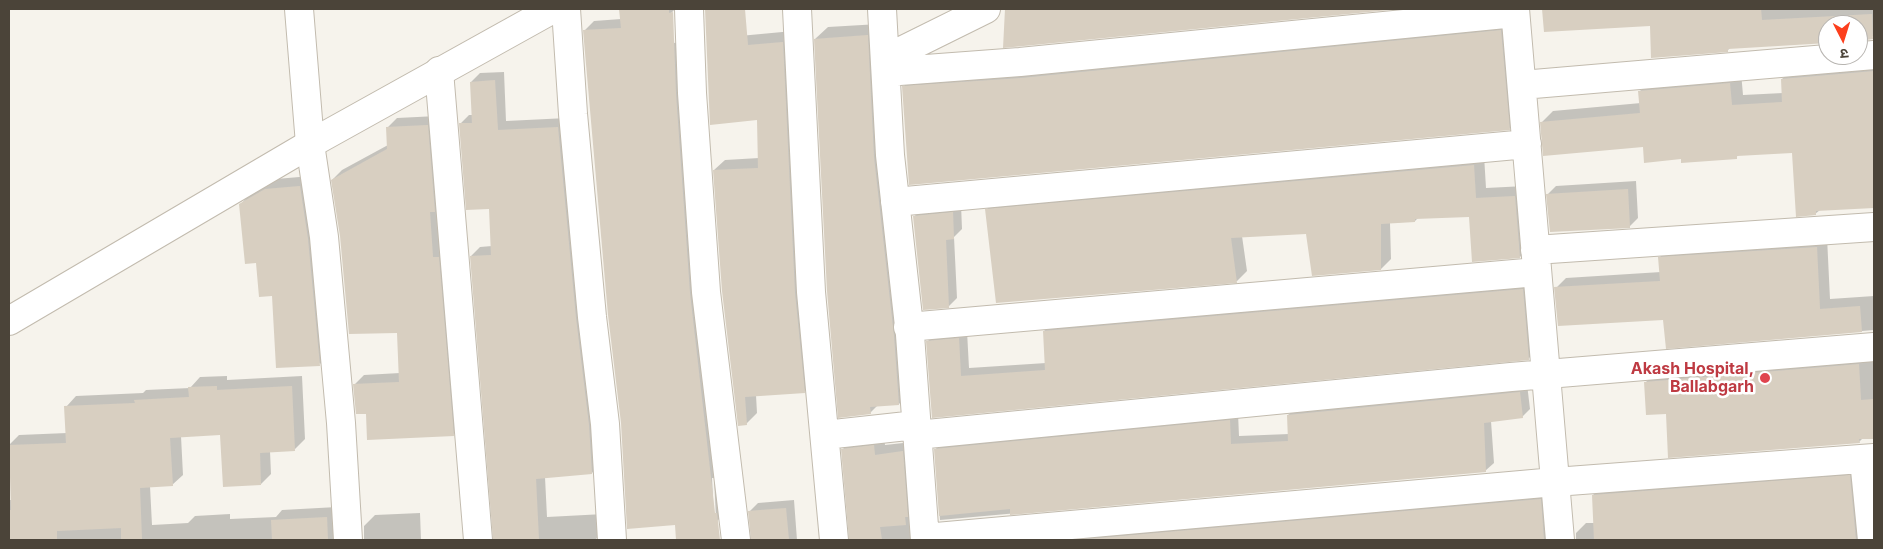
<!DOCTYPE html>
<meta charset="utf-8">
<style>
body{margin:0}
#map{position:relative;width:1883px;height:549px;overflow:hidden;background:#f6f3ec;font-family:Inter,"Noto Sans Devanagari",sans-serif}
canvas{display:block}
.frame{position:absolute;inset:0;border:10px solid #4b4439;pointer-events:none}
.north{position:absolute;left:1818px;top:15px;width:50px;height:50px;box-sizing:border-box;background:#fff;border:1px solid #b7b4b0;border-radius:50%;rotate:175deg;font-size:14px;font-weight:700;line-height:20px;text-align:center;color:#4b4439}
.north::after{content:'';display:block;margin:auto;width:18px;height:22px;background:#fc3f1d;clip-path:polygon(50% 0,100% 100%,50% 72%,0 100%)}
</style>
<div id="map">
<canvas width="1883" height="549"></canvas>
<div class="frame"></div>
<div class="north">उ</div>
</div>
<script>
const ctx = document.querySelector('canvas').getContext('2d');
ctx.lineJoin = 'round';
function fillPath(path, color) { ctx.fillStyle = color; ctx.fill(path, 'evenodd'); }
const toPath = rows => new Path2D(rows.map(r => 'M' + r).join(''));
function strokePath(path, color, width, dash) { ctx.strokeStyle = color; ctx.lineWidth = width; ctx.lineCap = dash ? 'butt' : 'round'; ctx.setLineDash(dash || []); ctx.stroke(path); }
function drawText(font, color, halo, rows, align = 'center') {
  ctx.font = font + ' Inter,sans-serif'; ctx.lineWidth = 5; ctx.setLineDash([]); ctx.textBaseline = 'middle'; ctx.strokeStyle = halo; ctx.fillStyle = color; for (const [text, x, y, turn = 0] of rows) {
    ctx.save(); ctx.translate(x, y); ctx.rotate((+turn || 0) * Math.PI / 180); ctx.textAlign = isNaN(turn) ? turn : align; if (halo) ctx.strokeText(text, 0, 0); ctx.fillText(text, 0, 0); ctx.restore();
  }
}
fillPath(toPath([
 [621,9,675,9,640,46,684,42,725,513,715,523,675,524,622,423,584,31,594,21,621,19],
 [712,478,714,478,716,517,714,517],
 [1007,9,1386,9,1004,46],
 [1544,9,1874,9,1874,36,1858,39,1858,25,1828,25,1828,41,1730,48,1727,51,1651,25,1545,31],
 [1512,19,1520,117,1509,129,903,87,915,75],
 [879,24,911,392,899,404,878,405,870,413,815,39,828,27],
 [793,31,815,381,804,392,756,395,757,413,746,424,714,170,725,160,759,158,758,118,718,38],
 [1874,61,1874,206,1820,210,1815,214,1794,152,1739,155,1736,157,1682,158,1644,146,1542,122,1553,111,1641,103,1640,91,1651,80,1741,72,1743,95,1783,93,1782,79,1793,68],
 [504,72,506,121,567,118,601,463,592,473,545,477,547,517,604,514,605,530,596,539,495,540,471,256,480,247,492,246,490,208,460,124,469,115,473,115,471,82,480,73],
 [437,116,463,425,453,435,367,412,354,385,364,375,400,373,398,332,341,235,332,180,342,170,388,145,387,128,397,118],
 [1484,155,1486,188,1525,186,1530,246,1520,257,1470,215,1418,218,1415,221,1390,223,1391,259,1381,269,1307,232,1242,236,1247,271,1237,281,997,301,986,210,996,200],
 [311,176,330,354,320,364,273,295,257,262,241,204,251,193,276,179],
 [1636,181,1638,218,1629,227,1548,194,1556,186],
 [961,204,962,229,954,237,957,298,948,307,914,217,922,208],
 [1827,237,1830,299,1874,296,1874,330,1667,347,1664,319,1556,288,1566,278,1661,272,1659,258,1669,248],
 [1531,281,1537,350,1528,359,933,416,927,342,936,333,967,331,969,368,1046,363,1044,331,1053,323],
 [1874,354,1874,437,1863,438,1859,442,1667,412,1646,382,1656,372],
 [227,376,227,380,302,376,305,439,294,450,270,451,271,474,261,484,221,434,181,436,183,475,172,485,150,486,152,525,188,523,195,516,230,514,230,519,276,517,282,510,337,507,348,540,9,540,9,500,12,500,9,445,19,435,67,433,66,407,76,396,143,393,146,390,190,388,200,377],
 [1527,384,1530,409,1522,417,1491,421,1494,463,1485,471,940,520,935,450,943,441,1238,413,1239,436,1289,434,1288,415,1297,407],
 [884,436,885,445,912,442,923,540,850,540,843,449,853,439],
 [1860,466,1868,540,1576,540,1576,533,1586,523,1594,523,1593,495,1603,485],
 [1550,490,1558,540,980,540],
 [794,500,797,540,752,540,750,511,758,503],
 [420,513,421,540,364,540,364,526,375,515]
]), '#0003');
fillPath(toPath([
 [619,9,669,9,669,13,673,12,676,94,690,293,715,513,717,513,720,540,676,540,675,525,627,529,621,423,608,315,583,30,621,28],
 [705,9,745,9,748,45,783,42,795,293,805,393,745,397,747,425,738,426,722,291,713,170,758,168,757,120,710,125],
 [1005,9,1399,9,1003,48],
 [1542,9,1761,9,1762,20,1872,14,1873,39,1858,41,1858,25,1828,25,1828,43,1728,49,1728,52,1651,58,1650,26,1544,32],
 [1501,30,1510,130,909,185,902,86,1021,78],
 [868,35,874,157,894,336,899,405,870,407,871,414,838,418,827,291,814,39],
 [1874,71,1874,208,1816,211,1816,215,1796,217,1792,153,1737,156,1737,159,1681,163,1681,159,1644,163,1643,147,1543,156,1540,122,1640,113,1638,91,1730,83,1732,105,1782,102,1781,79],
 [495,80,498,130,558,127,576,318,589,425,592,474,536,479,539,540,493,540,470,256,491,255,489,209,466,210,459,123,472,123,470,82],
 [428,125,435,212,430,212,433,257,439,257,454,436,367,440,366,414,356,414,353,384,399,382,397,333,349,334,340,236,331,180,387,149,386,127],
 [1474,165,1476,198,1515,196,1520,258,1472,262,1469,217,1415,219,1415,222,1381,224,1381,270,1312,276,1306,234,1231,238,1237,283,996,303,985,209],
 [300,186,308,239,320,366,276,368,272,296,259,297,256,263,245,264,239,204,265,189],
 [1628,189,1630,228,1550,232,1546,194],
 [953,212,954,239,946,240,949,308,923,310,913,216],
 [1817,247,1820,309,1860,306,1862,332,1666,349,1663,320,1558,326,1554,287,1660,281,1658,257],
 [1523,289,1529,360,932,418,926,341,959,338,961,376,1045,370,1043,331],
 [1859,364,1861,400,1874,399,1874,439,1859,439,1860,443,1668,458,1666,414,1646,415,1644,382],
 [217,386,217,390,292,386,295,451,260,453,261,485,223,487,220,435,170,438,173,486,140,488,142,540,121,540,121,528,57,531,57,540,9,540,9,510,11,510,9,445,66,443,64,406,135,403,134,400,189,397,188,387],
 [1520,392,1523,418,1484,423,1486,472,1010,515,1010,509,939,516,934,449,1230,420,1231,444,1288,441,1287,415],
 [874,445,875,455,903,451,908,517,905,517,906,525,880,527,882,540,849,540,841,449],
 [1850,475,1856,540,1594,540,1592,495],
 [1541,499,1544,540,1076,540],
 [786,508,789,540,751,540,748,511],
 [327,517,328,540,272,540,271,520]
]), '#d8cfc1');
const minor = toPath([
 [299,9,310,144,324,237,341,423,348,540],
 [566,9,573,114,592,317,605,424,612,540],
 [689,9,692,93,706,292,736,540],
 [797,9,811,292,834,540],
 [882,9,890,155,910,335,925,540],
 [1515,9,1560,540],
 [885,59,986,9],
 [439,71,478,540],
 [886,72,1020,62,1515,13],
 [1522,85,1874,55],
 [895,202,1527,144],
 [1535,250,1874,227],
 [908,327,1537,272],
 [825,435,916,425],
 [917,435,1511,377,1874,347],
 [1864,459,1872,540],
 [925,538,1555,482,1874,458]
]);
const tertiary = toPath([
 [9,321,310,144,553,9]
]);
strokePath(minor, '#c2bbae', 30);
strokePath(tertiary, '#c2bbae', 30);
strokePath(minor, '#fff', 28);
strokePath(tertiary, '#fff', 28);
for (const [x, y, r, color] of [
 [1765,378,6,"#e0444e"]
]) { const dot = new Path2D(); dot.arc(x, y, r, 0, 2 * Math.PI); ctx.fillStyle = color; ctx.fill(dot); strokePath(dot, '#fff', 2); }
drawText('bold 16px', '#be3a42', '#fff', [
 ["Akash Hospital,",1754,369],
 ["Ballabgarh",1754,387]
], 'right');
</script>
